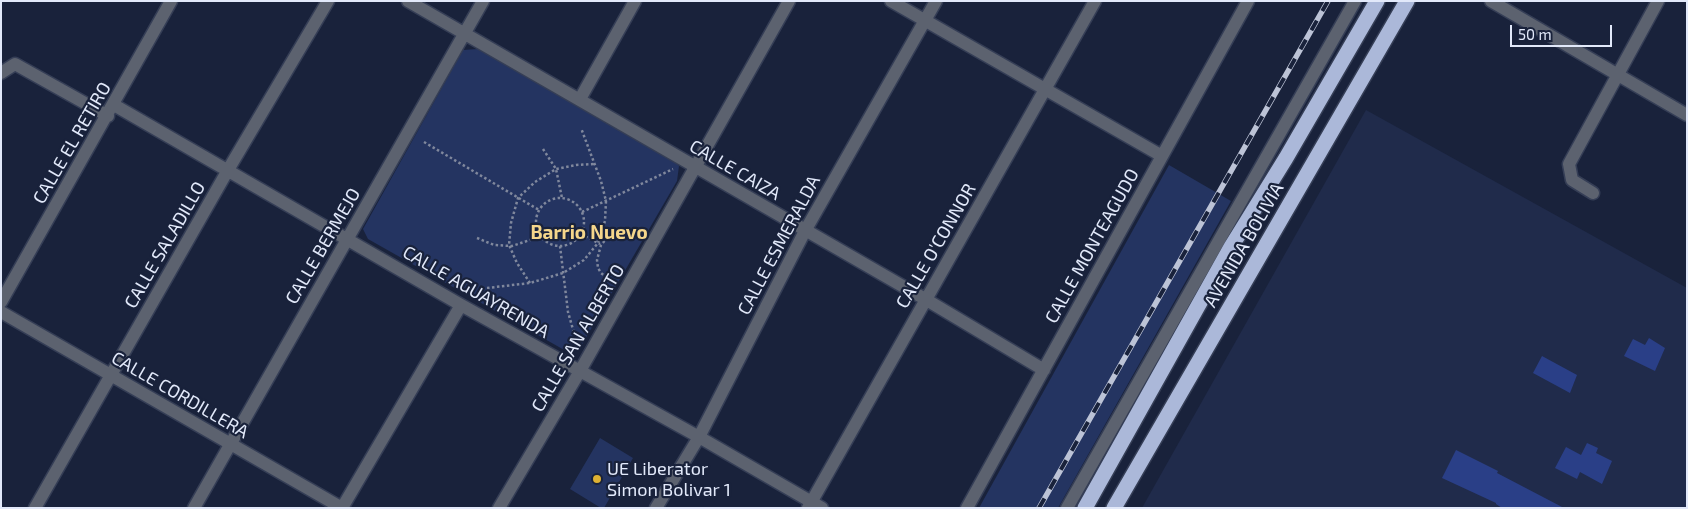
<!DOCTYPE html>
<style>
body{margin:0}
#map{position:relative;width:1688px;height:509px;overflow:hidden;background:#19223b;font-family:"Exo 2",sans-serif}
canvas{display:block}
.frame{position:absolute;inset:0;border:2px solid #e2e9fa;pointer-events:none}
.scale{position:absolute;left:1510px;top:25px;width:102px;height:22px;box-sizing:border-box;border:2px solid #e2e9fa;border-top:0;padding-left:6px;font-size:15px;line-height:18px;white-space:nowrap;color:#e2e9fa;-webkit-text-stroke:4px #19223b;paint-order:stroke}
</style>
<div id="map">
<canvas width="1688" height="509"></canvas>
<div class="frame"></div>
<div class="scale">50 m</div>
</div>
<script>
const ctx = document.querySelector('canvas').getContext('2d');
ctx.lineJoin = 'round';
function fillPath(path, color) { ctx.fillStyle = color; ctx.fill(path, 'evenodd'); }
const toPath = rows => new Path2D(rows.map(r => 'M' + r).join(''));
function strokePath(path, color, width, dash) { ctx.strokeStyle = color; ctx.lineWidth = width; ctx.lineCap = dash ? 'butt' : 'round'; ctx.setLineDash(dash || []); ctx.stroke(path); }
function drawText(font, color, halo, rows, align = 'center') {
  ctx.font = font + ' "Exo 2",sans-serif'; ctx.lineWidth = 4.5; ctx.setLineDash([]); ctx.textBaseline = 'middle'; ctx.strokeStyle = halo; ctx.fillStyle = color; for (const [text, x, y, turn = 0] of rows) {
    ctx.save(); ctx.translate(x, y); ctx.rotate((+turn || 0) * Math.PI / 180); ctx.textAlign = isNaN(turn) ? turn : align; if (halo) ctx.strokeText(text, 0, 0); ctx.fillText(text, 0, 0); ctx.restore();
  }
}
fillPath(toPath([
 [1366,110,1687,288,1687,508,1142,508]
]), '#202b4b');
fillPath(toPath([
 [478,49,672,158,679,166,677,181,580,348,573,351,566,351,368,239,363,229,463,50],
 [1169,165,1231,201,1058,508,979,508],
 [600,438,633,458,604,508,601,508,570,489]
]), '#243461');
fillPath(toPath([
 [1649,338,1665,348,1655,371,1624,356,1633,339,1645,345],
 [1542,356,1577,375,1570,393,1533,373],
 [1587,443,1598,448,1596,453,1612,461,1602,484,1580,472,1577,479,1555,468,1566,447,1581,455],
 [1456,450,1498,471,1497,473,1564,508,1502,508,1496,504,1496,503,1442,478]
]), '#2a3f87');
const minor = toPath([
 [408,1,925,299,1044,370],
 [891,1,1162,156],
 [1491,1,1687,115],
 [1,73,15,64,108,116],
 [580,99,635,1],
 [114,105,461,305,699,437,822,508],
 [1593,193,1572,180,1569,164,1658,1],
 [1,302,171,1],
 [1,312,342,508],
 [35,508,228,170,328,1],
 [194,508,483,1],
 [342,508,461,305],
 [499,508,580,371,789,1],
 [656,508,699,437,805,231,936,1],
 [808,508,1095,1],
 [967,508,1248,1],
 [1067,508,1355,1]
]);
const highway = toPath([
 [1085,508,1231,247,1286,158,1377,1],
 [1114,508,1407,1]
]);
strokePath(minor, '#353e56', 15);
strokePath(highway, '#353e56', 18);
strokePath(toPath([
 [424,142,539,210],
 [543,149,556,169,562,198],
 '536 222a24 24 0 1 1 48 0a24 24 0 1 1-48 0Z',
 [582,212,673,169],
 [581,234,600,244],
 [477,238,494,245,512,246,530,240,539,234],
 [560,246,568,312,576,340],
 [611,281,601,273,598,268,597,260,601,245,608,237,617,233,627,233,637,237],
 [530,283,517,263,509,245,511,223,518,198,535,182,556,169,576,165,595,164],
 [487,288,530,283,563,273,584,260,598,243,605,221,606,201,601,181,581,128]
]), '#80889d', 2.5, [2.5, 2.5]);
strokePath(minor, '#5c626f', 12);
strokePath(highway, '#abb8d9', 15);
const rail = toPath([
 [1039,508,1328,1]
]);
strokePath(rail, '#bcc3d6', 5.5);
strokePath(rail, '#19223b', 4, [11]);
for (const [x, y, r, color] of [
 [597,479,5,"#deb133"]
]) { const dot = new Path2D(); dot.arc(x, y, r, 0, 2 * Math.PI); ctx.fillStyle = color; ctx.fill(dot); strokePath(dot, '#19223b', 2); }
drawText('18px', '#e2e9fa', '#19223b', [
 ["CALLE EL RETIRO",72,143,-60],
 ["CALLE CAIZA",735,170,30],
 ["CALLE SALADILLO",165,245,-60],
 ["CALLE ESMERALDA",779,245,-62],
 ["AVENIDA BOLIVIA",1244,245,-60],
 ["CALLE BERMEJO",323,246,-60],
 ["CALLE O'CONNOR",936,246,-60],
 ["CALLE MONTEAGUDO",1092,246,-61],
 ["CALLE AGUAYRENDA",476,292,30],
 ["CALLE SAN ALBERTO",578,338,-60],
 ["CALLE CORDILLERA",180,395,30]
]);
drawText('18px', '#e2e9fa', '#19223b', [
 ["UE Liberator",607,469],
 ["Simon Bolivar 1",607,490]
], 'left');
drawText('bold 19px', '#f5d68b', '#19223b', [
 ["Barrio Nuevo",589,233]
]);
</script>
